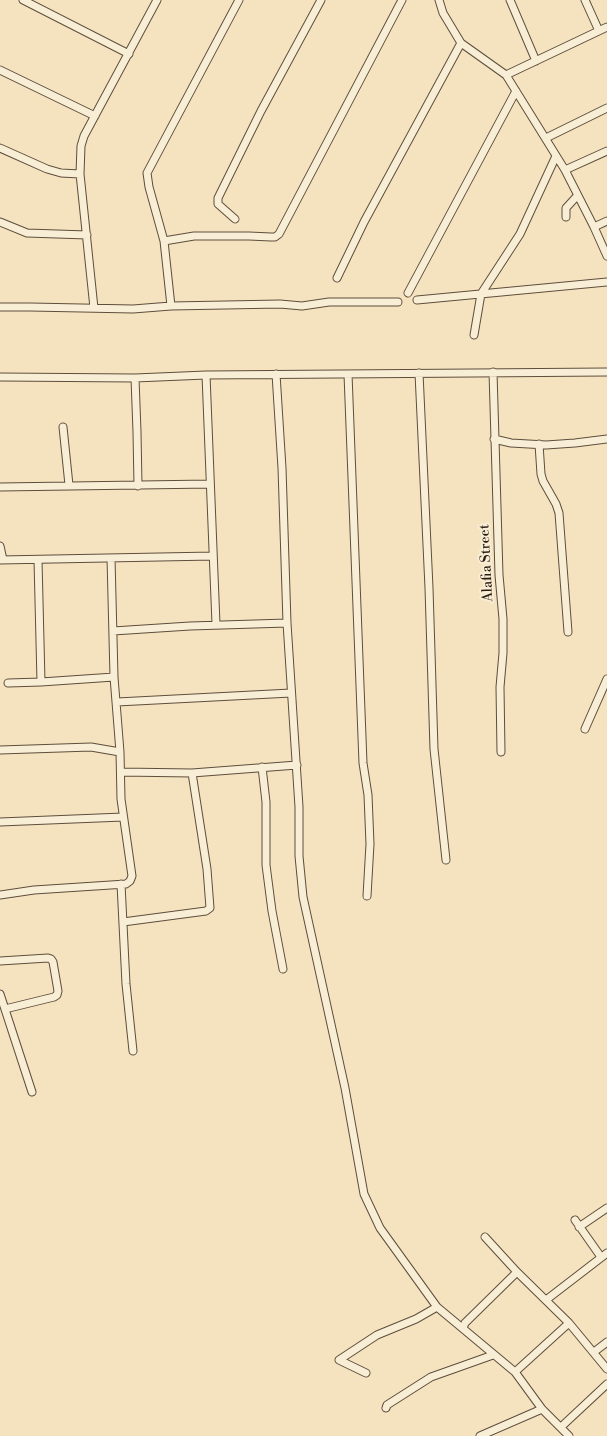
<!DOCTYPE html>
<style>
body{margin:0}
canvas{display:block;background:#f5e3bf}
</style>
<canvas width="607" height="1436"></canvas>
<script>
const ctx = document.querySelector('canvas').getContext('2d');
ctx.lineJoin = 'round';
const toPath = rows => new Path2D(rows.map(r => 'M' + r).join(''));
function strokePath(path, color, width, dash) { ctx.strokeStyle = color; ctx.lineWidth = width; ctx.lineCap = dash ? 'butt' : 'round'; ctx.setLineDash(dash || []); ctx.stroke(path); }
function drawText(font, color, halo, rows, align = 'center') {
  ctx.font = font + ' "Libre Bodoni",serif'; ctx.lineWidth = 4; ctx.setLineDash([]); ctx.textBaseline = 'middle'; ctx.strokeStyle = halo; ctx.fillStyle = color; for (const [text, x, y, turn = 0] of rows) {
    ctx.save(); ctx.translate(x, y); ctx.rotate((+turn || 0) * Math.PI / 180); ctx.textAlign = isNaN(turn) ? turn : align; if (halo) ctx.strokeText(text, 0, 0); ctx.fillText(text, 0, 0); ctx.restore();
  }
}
const minor = toPath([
 [23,0,129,54],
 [439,0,443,13,461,43,506,75,565,170,594,227,607,256],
 [510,0,536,61],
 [585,0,599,31],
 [0,70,95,116],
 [506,75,607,27],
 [546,138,607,108],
 [0,148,47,169,61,173,80,174],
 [565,170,607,151],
 [566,217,566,208,577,196],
 [235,219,218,204,218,198,261,111,321,0],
 [0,222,27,233,87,235],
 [594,227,607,221],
 [164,241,194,236,249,236,271,237,275,237,279,234,402,0],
 [337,278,364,222,461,43],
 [408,293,516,91],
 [417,300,607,282],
 [171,306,164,241,149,187,147,173,239,0],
 [0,307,30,307,133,309,171,306,280,304,302,306,329,302,398,302],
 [94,308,80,174,81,146,84,136,157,0],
 [474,335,481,294,520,234,556,156],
 [493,372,499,575,503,619,503,653,500,687,501,752],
 [419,373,429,588,434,749,446,860],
 [276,374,282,468,287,623,299,807,299,856,303,897,345,1088,364,1194,380,1228,437,1307,515,1372,542,1409,569,1436],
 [348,374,363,763,368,795,370,844,367,896],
 [206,375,216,624],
 [0,377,135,378,206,375,607,372],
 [135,378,137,432,138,486],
 [63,427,69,485],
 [494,439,511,443,546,445,575,443,607,439],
 [539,444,541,474,543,481,556,504,559,513,568,632],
 [0,487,210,484],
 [0,546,3,560],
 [0,560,213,556],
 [38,560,41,682,114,677],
 [113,631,190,626,287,623],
 [8,683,41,682],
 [117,702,291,693],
 [585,729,607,679],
 [0,750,91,747,120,752],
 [262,767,266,802,266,865,272,911,283,969],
 [121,772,192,773,297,765],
 [0,822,123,817],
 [121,884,126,984,133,1051],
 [0,895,34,890,126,884,130,881,132,876,121,799,120,752,114,677,111,558],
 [123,922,206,911,210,908,207,869,192,773],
 [0,961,48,958,51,959,53,962,58,991,57,995,54,997,5,1009],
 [0,994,32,1092],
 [575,1220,601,1257],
 [579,1227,607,1208],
 [485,1237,517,1272],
 [546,1300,607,1253],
 [463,1328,465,1323,517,1272,569,1323,607,1369],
 [594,1352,607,1342],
 [515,1372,569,1323],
 [366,1373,339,1360,377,1335,416,1319,437,1307],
 [386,1408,387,1405,431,1377,493,1355],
 [561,1427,607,1384],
 [480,1436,542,1409]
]);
strokePath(minor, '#5e4e3c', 9);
strokePath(minor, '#f8edd5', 7);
drawText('14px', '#2c1c10', '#f8edd5', [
 ["Alafia Street",487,563,-93]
]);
</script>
